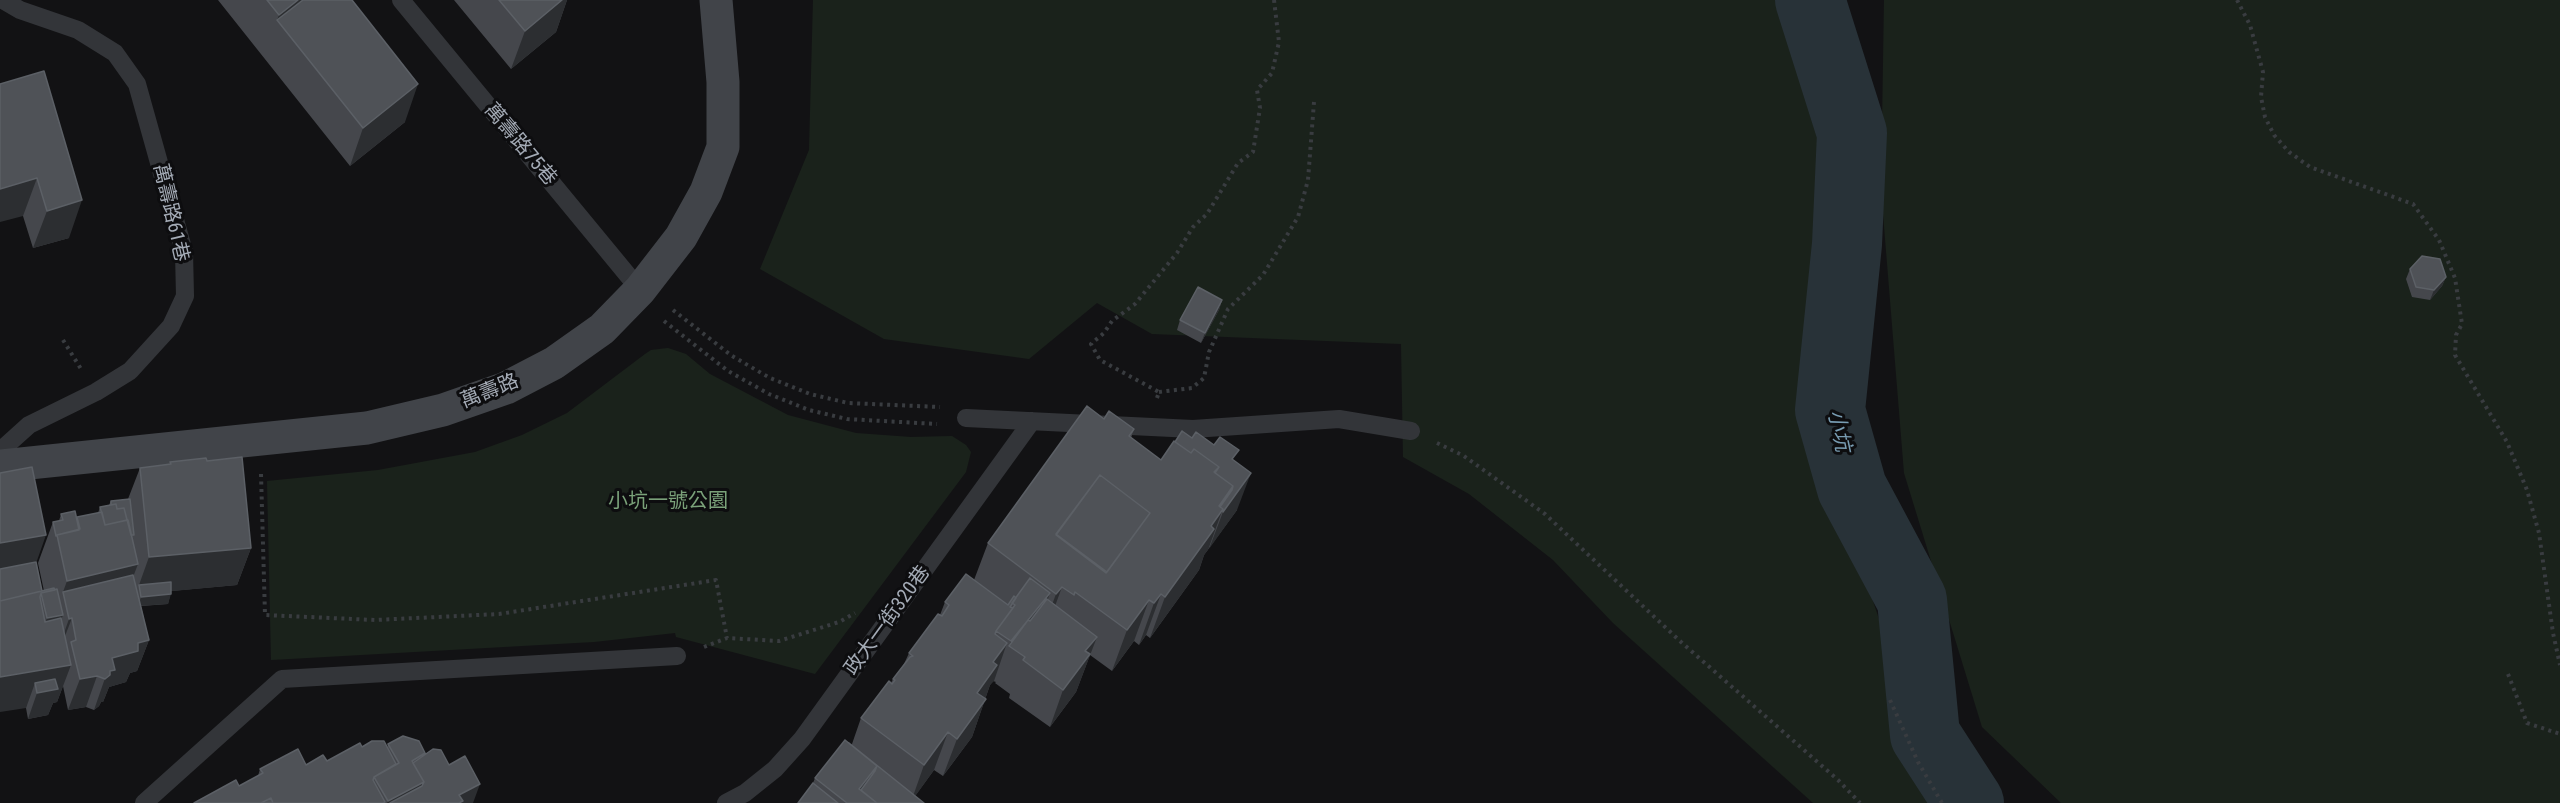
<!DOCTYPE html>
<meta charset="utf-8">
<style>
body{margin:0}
canvas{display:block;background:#121214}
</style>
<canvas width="2560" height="803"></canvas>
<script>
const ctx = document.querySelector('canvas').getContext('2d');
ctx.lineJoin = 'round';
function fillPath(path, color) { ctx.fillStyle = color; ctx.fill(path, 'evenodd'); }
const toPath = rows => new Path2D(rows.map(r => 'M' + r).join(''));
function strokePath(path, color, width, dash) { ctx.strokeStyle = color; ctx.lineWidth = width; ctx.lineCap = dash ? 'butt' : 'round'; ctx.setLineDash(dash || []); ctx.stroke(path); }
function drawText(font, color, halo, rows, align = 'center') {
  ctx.font = font + ' "Roboto Condensed","Noto Sans TC",sans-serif'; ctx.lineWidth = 6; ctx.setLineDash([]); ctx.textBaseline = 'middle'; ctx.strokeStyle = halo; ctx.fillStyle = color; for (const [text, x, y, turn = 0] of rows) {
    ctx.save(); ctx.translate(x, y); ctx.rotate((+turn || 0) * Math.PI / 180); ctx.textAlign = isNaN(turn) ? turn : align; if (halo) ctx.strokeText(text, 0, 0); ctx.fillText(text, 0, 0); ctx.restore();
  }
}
fillPath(toPath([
 [813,0,1847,0,1828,102,1819,441,1941,803,1813,803,1613,623,1553,560,1469,494,1403,457,1401,344,1152,334,1097,303,1029,359,884,339,760,269,809,150],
 [1884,0,2560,0,2560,803,2061,803,1982,727,1904,473,1881,189],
 [668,348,686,354,710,374,788,415,856,433,911,437,952,436,966,445,971,452,966,472,815,674,676,637,675,633,594,642,271,660,267,481,378,470,475,452,522,435,567,413,645,354,651,350]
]), '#1a221b');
strokePath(toPath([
 [1810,0,1852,133,1847,244,1830,410,1852,488,1912,600,1925,735,1969,803]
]), '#283238', 70);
strokePath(toPath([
 [2237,0,2250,25,2263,72,2261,97,2265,117,2274,135,2289,152,2310,167,2413,204,2439,240,2455,278,2462,324,2456,335,2455,355,2507,442,2527,490,2539,533,2553,633,2560,665],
 [673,310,732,356,770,378,810,394,848,403,940,407],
 [664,321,728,371,769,394,809,410,847,419,937,424],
 [63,340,81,369],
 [1159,392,1192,388,1204,378,1209,352,1228,309,1263,275,1298,217,1308,180,1314,102],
 [1157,398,1159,392,1100,360,1091,344,1104,333,1112,321,1135,304,1177,253,1193,227,1207,214,1238,163,1253,152,1260,108,1257,90,1272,73,1279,42,1274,0],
 [1437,443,1464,456,1545,514,1681,642,1838,780,1860,803],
 [261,474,265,615,375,620,499,614,716,580,727,638],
 [704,647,727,638,779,641,839,622,855,613],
 [2508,674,2527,723,2560,734],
 [1890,700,1918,762,1942,803]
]), '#393c40', 4, [3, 4.5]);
strokePath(toPath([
 [401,0,640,290],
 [966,418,1193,429,1339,419,1411,431],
 [0,451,29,425,96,392,130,371,171,326,185,296,184,252,137,84,115,53,78,30,20,10,3,0],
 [144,803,282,679,677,656],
 [726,803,745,793,775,769,802,739,1032,421]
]), '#333539', 18);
strokePath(toPath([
 [0,466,367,428,443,410,506,388,554,363,602,329,640,290,681,237,706,192,723,147,723,82,716,0]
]), '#414449', 33);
fillPath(toPath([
 [218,0,352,0,405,122,350,166],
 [454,0,567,0,556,32,511,69],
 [0,84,69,238,33,248,23,216],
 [2410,269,2446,277,2442,286,2430,300,2412,297,2406,279],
 [1222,300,1219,310,1201,343,1177,330,1180,320],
 [1104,419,1134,429,1131,438,1161,460,1192,438,1235,461,1237,510,1204,555,1199,570,1150,638,1146,635,1139,645,1134,641,1112,671,1090,655,1076,692,1050,727,1009,698,1010,694,995,683,996,682,993,681,990,685,972,737,943,776,934,770,915,796,924,803,798,803,813,783,815,778,852,744,861,718,891,683,893,679,904,664,909,653,940,615,945,602,974,580,988,543],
 [207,461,251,548,237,585,171,591,168,604,141,606,149,640,137,671,130,673,126,682,109,687,103,702,101,702,99,706,94,710,86,707,68,710,63,686,57,702,53,703,48,715,28,719,26,708,36,563,41,591,44,591,38,563,53,522,59,521,61,514,77,518,98,513,100,507,109,505,111,501,128,499,140,468,169,464,170,462],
 [388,744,425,753,449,765,473,803,194,803,239,786,258,776,260,769,306,765,327,761,362,747,387,748]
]), '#45474c');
fillPath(toPath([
 [298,0,325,0,277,20,279,15],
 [562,0,567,0,556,32,511,69,525,31],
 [418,84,405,122,350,166,363,128],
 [37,178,23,216,0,222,0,189],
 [82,200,69,238,33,248,47,211],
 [2446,277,2442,286,2430,300,2434,290],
 [1222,300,1219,310,1201,343,1205,333],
 [1251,473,1237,510,1209,549,1223,512,1222,511,1208,550,1204,555,1199,570,1150,638,1165,597,1219,506,1233,486],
 [46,535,33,572,0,578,0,543],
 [251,548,237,585,141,594,139,585,149,557],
 [138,564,122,606,63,592,67,581],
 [1062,587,1047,628,1041,635,1056,594],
 [1050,593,1035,635,1009,646,1011,641],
 [171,594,168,604,138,606,141,597],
 [1161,594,1146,635,1139,645,1154,603],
 [1149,600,1134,641,1112,671,1127,630],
 [63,615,48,656,32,660,47,618],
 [72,618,60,649,58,650,69,619],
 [1097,637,1076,692,1050,727,1063,690,1085,651],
 [149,640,137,671,130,673,126,682,109,687,103,702,101,702,99,706,94,710,112,658,138,643],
 [1007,643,994,681,990,685,972,737,943,776,957,739,977,693,993,662],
 [71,665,57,702,53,703,48,715,28,719,37,693,35,683,26,708,0,712,0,677],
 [97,676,86,707,68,710,80,679],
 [948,732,934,770,911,802,924,765],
 [877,766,866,797,859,789],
 [424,782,416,803,387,803,388,801],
 [480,784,473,803,456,803,459,795]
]), '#2c2e31');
const building = toPath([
 [267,0,298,0,279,15,267,0],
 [303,0,352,0,418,84,363,128,277,20,303,0],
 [499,0,562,0,525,31,499,0],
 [44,71,82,200,47,211,37,178,0,189,0,84,44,71],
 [2422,256,2440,259,2446,277,2434,290,2416,287,2410,269,2422,256],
 [1198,287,1222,300,1205,333,1180,320,1198,287],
 [1087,406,1104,419,1109,411,1134,429,1129,436,1161,460,1174,441,1191,453,1194,449,1219,467,1214,472,1233,486,1219,506,1223,509,1211,526,1214,529,1165,597,1161,594,1154,603,1149,600,1127,630,1075,592,1074,595,1062,587,1056,594,988,543,1087,406],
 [1100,475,1150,513,1106,573,1056,535,1100,475],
 [1182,431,1192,438,1196,432,1214,445,1220,437,1239,450,1232,459,1251,473,1223,512,1223,509,1220,507,1232,490,1233,486,1215,473,1219,467,1194,449,1191,453,1175,442,1182,431],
 [242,457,251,548,149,557,140,468,171,464,170,462,206,458,207,461,242,457],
 [32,467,46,535,0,543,0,473,32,467],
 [1100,475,1150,513,1107,572,1056,534,1100,475],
 [130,499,134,535,131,535,124,508,117,509,116,504,111,505,111,501,130,499],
 [116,504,117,509,124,508,127,520,105,525,100,507,116,504],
 [75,511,79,530,57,535,56,536,53,522,63,520,61,514,75,511],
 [102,512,105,525,128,520,138,564,67,581,57,535,80,529,77,517,102,512],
 [36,562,42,591,0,601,0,569,36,562],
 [966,574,1008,605,1014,596,1016,598,1010,607,1013,608,996,631,995,634,1007,643,993,662,997,665,977,693,986,699,957,739,948,732,924,765,861,718,889,681,892,684,895,680,893,679,910,657,913,656,909,653,938,614,942,616,949,605,945,602,966,574],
 [133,575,149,640,138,643,138,651,112,658,115,670,110,671,110,675,105,679,97,676,80,679,71,642,76,640,72,618,69,619,63,592,133,575],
 [1030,578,1050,593,1011,641,996,631,1015,605,1012,603,1030,578],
 [171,582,171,594,141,597,139,585,171,582],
 [54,588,55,590,41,593,40,597,45,622,61,618,71,665,0,677,0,601,54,588],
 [57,589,63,615,47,618,41,593,57,589],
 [1047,599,1097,637,1085,651,1090,654,1063,690,1023,660,1025,657,1009,646,1028,620,1030,621,1047,599],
 [55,679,58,689,37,693,35,683,55,679],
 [403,736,419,741,425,753,412,761,424,782,388,801,374,777,399,763,388,744,403,736],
 [845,740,877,766,859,789,877,803,847,803,815,778,845,740],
 [372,741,384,741,396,764,374,777,373,780,385,802,383,803,273,803,271,798,261,803,194,803,236,780,239,786,263,773,260,769,298,749,306,765,323,755,327,761,360,743,362,747,372,741],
 [849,743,924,803,877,803,861,790,875,771,877,766,849,743],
 [433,749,441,750,449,765,465,756,480,784,459,795,463,801,459,803,390,803,422,786,424,782,413,763,433,749],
 [813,783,838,803,798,803,813,783],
 [271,798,273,803,261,803,271,798]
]);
fillPath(building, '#4f5257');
strokePath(building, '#5c6066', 1.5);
drawText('20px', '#a3aab5', '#0d0d0f', [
 ["萬壽路75巷",520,145,50],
 ["萬壽路61巷",170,213,77],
 ["萬壽路",490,392,-22],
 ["政大一街320巷",888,621,-54]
]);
drawText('20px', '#7aa179', '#0d0d0f', [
 ["小坑一號公園",668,502]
]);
drawText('italic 21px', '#789cb2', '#0d0d0f', [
 ["小坑",1838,431,78]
]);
</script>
